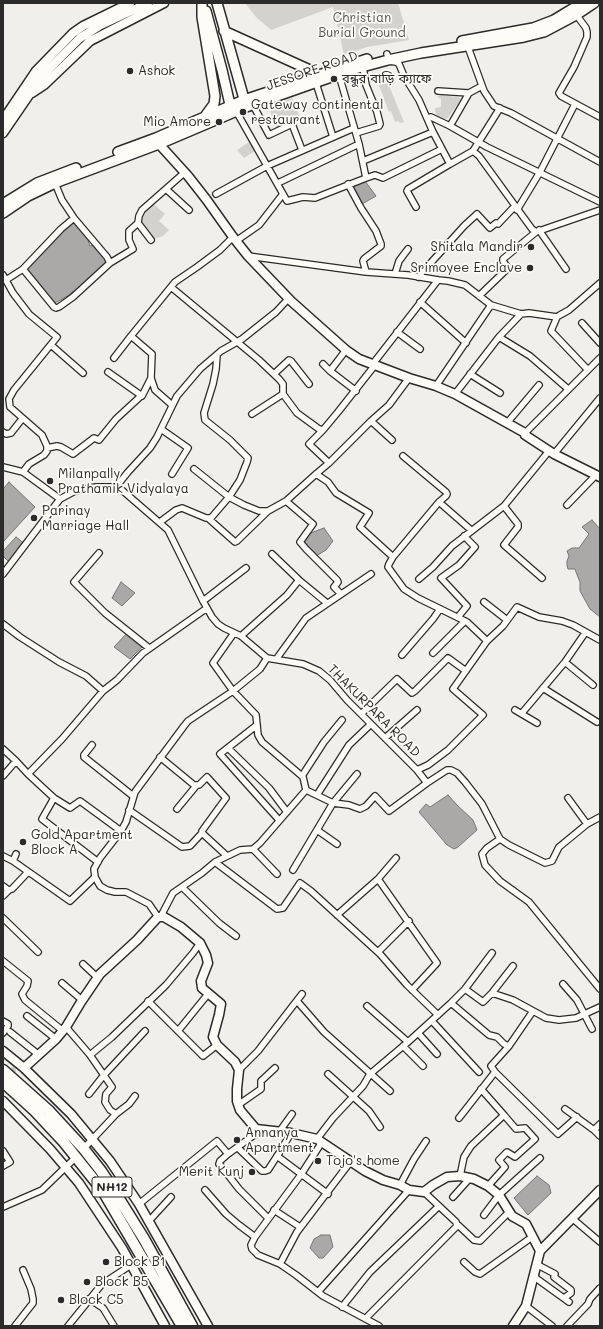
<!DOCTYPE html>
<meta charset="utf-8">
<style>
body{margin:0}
#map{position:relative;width:603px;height:1329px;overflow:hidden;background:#f0efeb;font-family:Mali,sans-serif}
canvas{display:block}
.frame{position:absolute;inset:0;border:4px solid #2b2b2b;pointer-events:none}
</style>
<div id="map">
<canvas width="603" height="1329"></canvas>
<div class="frame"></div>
</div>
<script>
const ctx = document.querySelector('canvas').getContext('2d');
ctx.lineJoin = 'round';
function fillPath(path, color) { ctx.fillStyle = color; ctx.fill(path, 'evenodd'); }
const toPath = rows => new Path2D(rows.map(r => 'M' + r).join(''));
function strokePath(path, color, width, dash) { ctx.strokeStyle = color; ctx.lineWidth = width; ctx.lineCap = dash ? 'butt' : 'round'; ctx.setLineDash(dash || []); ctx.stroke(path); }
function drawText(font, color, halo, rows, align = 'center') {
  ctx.font = font + ' Mali,"Noto Sans Bengali",sans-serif'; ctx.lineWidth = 3.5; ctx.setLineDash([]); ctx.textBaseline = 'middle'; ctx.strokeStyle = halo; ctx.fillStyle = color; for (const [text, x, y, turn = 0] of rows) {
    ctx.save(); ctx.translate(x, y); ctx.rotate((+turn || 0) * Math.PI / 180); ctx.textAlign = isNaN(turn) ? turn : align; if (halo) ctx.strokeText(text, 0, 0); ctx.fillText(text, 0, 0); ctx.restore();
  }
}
fillPath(toPath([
 [245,3,398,3,409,40,367,47,344,55,333,7,271,30,256,17],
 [385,76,404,122,400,123,398,121,395,122,391,111,389,112,377,80],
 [441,95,458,97,461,99,448,118,445,119,436,115,435,108,441,107,441,99,437,97],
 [292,98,301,120,277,130,270,111,278,106,277,103],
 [249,142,255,151,244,158,237,150],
 [151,202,165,214,159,221,169,230,163,236,151,240,142,228,139,216]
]), '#d3d2cf');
const water = toPath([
 [365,181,376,196,362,204,350,186,365,181],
 [74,222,89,238,88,241,90,246,95,245,105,256,106,260,104,267,78,290,72,292,69,295,55,303,51,301,24,269,70,223,74,222],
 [9,482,35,507,3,542,3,489,9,482],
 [592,520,600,529,600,617,590,609,580,591,580,582,576,572,575,569,568,569,567,566,567,561,569,556,567,551,572,548,579,548,589,534,582,527,592,520],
 [324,528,333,541,326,550,316,556,304,543,308,534,324,528],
 [16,537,26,545,10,563,3,556,3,551,16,537],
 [121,582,135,593,122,606,112,598,121,582],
 [127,633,143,646,130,659,114,647,127,633],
 [448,795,457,805,473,820,477,830,458,847,454,849,447,845,419,812,426,804,430,807,448,795],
 [537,1176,549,1185,551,1193,528,1215,514,1198,537,1176],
 [321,1235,330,1235,333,1247,323,1258,319,1258,310,1248,314,1239,321,1235]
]);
fillPath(water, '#aaa9a7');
strokePath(water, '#777775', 1);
strokePath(toPath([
 [4,1074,15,1069]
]), '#c9c8c5', 5.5, [5.5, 3]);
const street = toPath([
 [575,13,586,28,587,32,587,37,574,67,559,93,561,96,600,117],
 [468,47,484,91,494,106,511,113,600,162],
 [387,54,389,61,396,62,399,64,404,76,419,100,433,132,450,164,473,151,479,156,532,229,536,232,600,210],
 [316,83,333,137],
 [438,91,469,93],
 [253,105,269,135,292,124,302,150],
 [236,111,283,194,259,225,236,241],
 [427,118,431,117,450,126,487,147,600,202],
 [450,126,469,93,482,86],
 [356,133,379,126,380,124,377,112,366,85,363,67],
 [473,151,500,108],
 [363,161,433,132],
 [366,178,375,175,383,178,442,149],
 [55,183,62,200,74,218,107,257,110,263,133,249,129,240,129,231,138,223,139,216,142,210,184,173],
 [278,183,359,144,339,75],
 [348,184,361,208,376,231,381,244,381,246,364,259,363,261,366,272],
 [166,189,189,210],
 [216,194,267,166,354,128],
 [283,194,287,201,303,197,315,198,366,178,359,144],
 [416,207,407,191,408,189,450,164],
 [517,210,540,172,575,104],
 [138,223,151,240],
 [539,230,566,269],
 [248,256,366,272,408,275,438,280,448,281,465,285,491,305,521,314,529,313,557,317,560,315,569,310,600,283],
 [23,269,54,307,56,308,59,307,73,297,110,263],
 [395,274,399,261,408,249],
 [3,275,13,293,29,314,57,337,14,390,9,399,10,407,42,435,47,446,47,451,44,455,29,464,23,472],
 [418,277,464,226,477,214,490,228,496,223,498,224,515,206],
 [6,280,23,269,61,229,74,218],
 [171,287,259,360,279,379,283,384,283,394,297,413,319,429,323,430,338,412,375,365],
 [479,296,508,268,503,261,503,259,536,232],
 [420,302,466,343],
 [557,317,551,331,587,369],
 [582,323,600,343],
 [397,332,420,349],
 [499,337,530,356,568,389],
 [51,345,83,373],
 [346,350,330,371,356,391],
 [114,358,131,336],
 [323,364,330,371],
 [372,365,438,280],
 [108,372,142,396,151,378],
 [274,374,289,360,291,361,309,384],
 [470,374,500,393],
 [436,386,491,305],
 [455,394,499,337,521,314],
 [172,405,155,390,151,378,152,354,131,336,175,282,197,267,220,250,233,237],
 [252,414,283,394],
 [371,421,392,440],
 [507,423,539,385],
 [161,429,188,448,172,474],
 [323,430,309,444,329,463],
 [3,432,6,434,11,433,22,419],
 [525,433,600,358],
 [47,448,57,446,61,447,73,454,94,438,99,440,116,419,142,395],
 [554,454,600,398],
 [403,456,446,492,447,494,446,496,439,502],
 [3,467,23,472,60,499,75,491,96,487,116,487,123,491,168,530,203,601,212,617,218,624,224,628,241,636,267,658],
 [194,469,229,497,244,505,259,511,268,511,286,501,316,474,329,463,371,421,389,405,409,378],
 [316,474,328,482,336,493,369,513,360,527,393,557,389,564,388,567,404,589,418,598,467,622,487,641],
 [116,487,128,472,150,448,157,437,177,396,200,369,221,351,242,339,276,312,289,298],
 [286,501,313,524,300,542,306,549,337,580,338,582,334,587,341,594],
 [567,505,596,475],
 [209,519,235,542,237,541,268,511],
 [160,522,176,510,182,508,206,518,211,518,229,497,240,480,247,462,248,458,230,440,205,420,204,413,213,384,216,369,217,355],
 [99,553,74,582,105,613,149,648],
 [272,554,299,580],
 [393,557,439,502,471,530],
 [3,574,60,499],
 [542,578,504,545,518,527,518,524,504,506,549,451],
 [419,579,433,567,452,546,504,506],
 [203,601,246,568],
 [484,602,507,620],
 [458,617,467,606,441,578,459,565,475,547,464,536],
 [3,624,20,637,59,662,86,676,103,691],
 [234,633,213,663,233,691,256,715,258,735,262,742,303,777,306,790,333,803,349,805,360,809,366,806,375,796,389,811,427,783],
 [241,636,287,595,299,580,327,603],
 [433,653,465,621],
 [402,655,433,619,440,609],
 [267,658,303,664,319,671,330,680,347,700,417,770,427,783,447,770,451,770,457,773,465,782,482,804,500,839,509,845,545,863,552,861,559,847,587,824,600,817],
 [277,658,306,618,371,574],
 [565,662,593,685],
 [543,688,597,722],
 [515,710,537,723],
 [522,713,565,662,585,633],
 [361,714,397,679,412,693,415,691,448,658,466,671],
 [257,725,220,754,279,820],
 [385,738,417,710],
 [92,745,84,755,84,757,133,796],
 [228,748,269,788,287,812],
 [3,749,16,761],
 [160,757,194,785,199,785,207,777,226,798,202,831,202,833],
 [417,770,428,765,448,750,483,715,453,689,487,641,503,626,517,607,539,617,562,621,573,625,600,640],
 [28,774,54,798,42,819,98,862],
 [3,776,16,761,28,774,62,739,103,691,117,680,143,653,207,608],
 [302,776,324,742,342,720],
 [317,795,349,745,371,724],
 [54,798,70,808,80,801,121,831],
 [568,798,587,824],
 [177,809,196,786],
 [129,810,182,847,190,846,202,833,227,856],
 [317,830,337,844],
 [500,839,487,848,482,854,485,865,500,881,529,902,600,989],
 [253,849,277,874],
 [16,854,13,861,70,901,95,877],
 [3,856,13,861],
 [396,858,378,879,437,963,412,990],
 [215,862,240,850,253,849,260,843,306,790],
 [293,870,333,803,357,774],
 [3,886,7,889,9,890,12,889,28,872],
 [182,887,219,923,236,936],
 [3,896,9,890],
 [337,915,378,879],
 [161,916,173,893,202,873,215,862,277,909,283,908,300,883,311,891,380,954,407,985,438,1015],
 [158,917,149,904,126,892,115,892,107,890,100,886,95,877,94,869,100,858,121,831,126,822,135,792,184,726,188,721,233,691,260,669,267,658],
 [3,918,38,952],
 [378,952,409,921],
 [3,961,28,981,27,986,22,994,25,1000,63,1031],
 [83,964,98,978],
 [62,983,82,1000],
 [563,984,577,1000,592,1029],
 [465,989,483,1002,492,993,513,966],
 [492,993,513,1000,546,1018,559,1020,576,1018,600,1007],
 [148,1001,203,1056,217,1045],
 [297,1001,324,1032,390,1091],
 [451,1003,489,1035,497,1037,504,1044,509,1046,533,1011],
 [367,1006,408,1042],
 [27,1016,56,1039],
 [3,1021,8,1024,8,1026,3,1033],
 [432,1021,479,1072],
 [66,1027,90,1055,112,1087,106,1094,105,1102,110,1110,116,1114,87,1145],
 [178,1031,208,994],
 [10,1032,39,1055],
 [418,1033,437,1054],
 [403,1046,423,1066],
 [509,1046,491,1066,495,1072,558,1134,577,1117],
 [90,1055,112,1037,166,985,193,953,200,943],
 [239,1070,258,1051,302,994],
 [328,1074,369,1111,380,1127],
 [89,1094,104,1075,145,1031],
 [238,1105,261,1089,261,1081,275,1068],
 [565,1109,594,1130],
 [116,1114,129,1104,135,1096],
 [459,1118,495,1072],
 [600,1124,594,1130,600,1136],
 [279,1132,292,1114],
 [317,1139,333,1118,363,1086,370,1074,408,1042,451,1003,465,989,492,953],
 [322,1142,300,1176,255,1237,251,1245,252,1249,258,1255,280,1264,296,1275,323,1296,379,1326],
 [238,1148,262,1171,265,1171,268,1170,281,1150,291,1133],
 [3,1151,10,1162,3,1166],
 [228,1154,220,1161,219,1164,221,1166,239,1189,268,1218],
 [277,1156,328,1194],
 [460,1176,464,1157,471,1146,504,1115,481,1089],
 [400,1185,414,1159,426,1141],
 [488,1186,505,1167,499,1160,507,1152,515,1157,535,1139,525,1128,516,1129,504,1115],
 [205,1190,226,1214,239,1225,255,1237],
 [453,1197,470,1178],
 [139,1204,217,1141,228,1154,261,1130],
 [3,1207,42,1190,72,1161],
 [274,1210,300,1227],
 [484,1215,499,1195,540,1158],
 [573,1219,600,1242],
 [149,1221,171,1197],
 [458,1225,474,1240,480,1241,509,1212],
 [464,1262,475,1272,480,1274,532,1237],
 [280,1264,297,1232,351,1161],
 [536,1264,555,1274,554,1277,571,1290,571,1293,564,1298],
 [533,1276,569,1302],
 [318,1292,409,1190],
 [89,1299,103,1308,114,1326],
 [526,1306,552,1326],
 [342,1307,370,1272,439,1206],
 [366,1318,457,1226,456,1222,424,1192],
 [15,1326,33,1303,33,1299,31,1289,23,1270],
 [68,1326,102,1284,131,1265],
 [567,1326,588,1304,590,1299,600,1288]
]);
const secondary = toPath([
 [32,93,44,85,90,41,164,3],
 [3,120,36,71,73,33,83,26,130,3],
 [3,133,42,76,80,38,99,26,148,3],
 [159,144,188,176,206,199,233,237,248,256,291,301,346,350,359,359,409,378,436,386,455,394,525,433,525,435,554,454,600,477],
 [3,1051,24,1068,71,1114,110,1161,139,1204,208,1326],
 [24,1068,56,1039,66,1027,81,1002,100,974,137,940,158,917,164,917,181,927,200,943,206,955,208,963,201,981,202,988,221,1004,219,1015,213,1037,217,1045,235,1062,239,1070,237,1089,237,1101,240,1110,256,1129,291,1133,317,1139,365,1171,383,1180,400,1185,409,1190,424,1192,433,1185,447,1177,460,1176,474,1179,488,1186,499,1195,512,1216,526,1224,540,1251],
 [3,1101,50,1149,79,1183,122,1248,165,1326],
 [513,1326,526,1306,540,1251,600,1190]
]);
const primary = toPath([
 [202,3,202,17,215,96,214,104,206,115],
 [217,3,246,106],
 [206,11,222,70,231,109],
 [224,31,310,70,315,76],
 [462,41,533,28,554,20,582,3],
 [118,152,156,138,244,100,367,59],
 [3,204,37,183,76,168],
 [3,213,28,196,55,183,159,144,246,107,351,70,388,60,421,53,524,37,544,32,576,15,594,3]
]);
const highway = toPath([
 [3,1070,48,1110,83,1148,101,1171,111,1186,144,1239,192,1326],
 [3,1082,35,1111,63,1141,103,1191,182,1326]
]);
strokePath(street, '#2b2b2b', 8);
strokePath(secondary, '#2b2b2b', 11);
strokePath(primary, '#2b2b2b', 12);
strokePath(highway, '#2b2b2b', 13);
strokePath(street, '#fdfcf7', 5.5);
strokePath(secondary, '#fdfcf7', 8);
strokePath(primary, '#fdfcf7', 9);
strokePath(highway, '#fdfcf7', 10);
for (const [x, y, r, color] of [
 [130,71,4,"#2b2b2b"],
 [334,79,4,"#2b2b2b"],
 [243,112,4,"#2b2b2b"],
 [219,122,4,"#2b2b2b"],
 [531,247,4,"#2b2b2b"],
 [530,268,4,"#2b2b2b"],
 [50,481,4,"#2b2b2b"],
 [34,518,4,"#2b2b2b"],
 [23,842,4,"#2b2b2b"],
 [237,1140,4,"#2b2b2b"],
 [318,1161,4,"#2b2b2b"],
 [252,1172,4,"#2b2b2b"],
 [106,1262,4,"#2b2b2b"],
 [87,1282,4,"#2b2b2b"],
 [61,1300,4,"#2b2b2b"]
]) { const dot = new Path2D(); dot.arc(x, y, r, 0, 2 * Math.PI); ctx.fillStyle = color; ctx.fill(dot); strokePath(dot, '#fdfcf7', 1.5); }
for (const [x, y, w] of [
 [112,1187,40]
]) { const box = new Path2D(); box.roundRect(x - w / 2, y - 10, w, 20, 3); ctx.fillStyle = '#fdfcf7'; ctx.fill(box); strokePath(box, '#2b2b2b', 1); }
drawText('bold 12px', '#2b2b2b', null, [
 ["NH12",112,1187]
]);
drawText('13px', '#555554', '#fdfcf7', [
 ["Christian",362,18],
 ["Burial Ground",362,33]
]);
drawText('13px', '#2b2b2b', '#fdfcf7', [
 ["Ashok",138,71],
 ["বন্ধুর বাড়ি ক্যাফে",342,79],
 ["Gateway continental",251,105],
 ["restaurant",251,120],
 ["Mio Amore",211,122,"right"],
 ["Shitala Mandir",523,247,"right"],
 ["Srimoyee Enclave",522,268,"right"],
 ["Milanpally",58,474],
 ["Prathamik Vidyalaya",58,489],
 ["Parinay",42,511],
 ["Marriage Hall",42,526],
 ["Gold Apartment",31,835],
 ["Block A",31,850],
 ["Annanya",245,1133],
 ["Apartment",245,1148],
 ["Tojo's home",326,1161],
 ["Merit Kunj",244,1172,"right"],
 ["Block B1",114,1262],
 ["Block B5",95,1282],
 ["Block C5",69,1300]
], 'left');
drawText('13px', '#2b2b2b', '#fdfcf7', [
 ["JESSORE ROAD",312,71,-19],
 ["THAKURPARA ROAD",374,711,45]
]);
</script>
